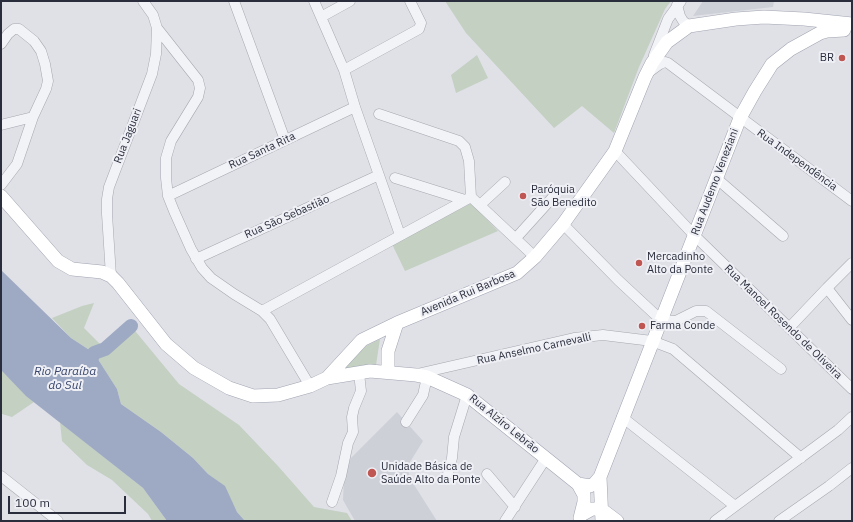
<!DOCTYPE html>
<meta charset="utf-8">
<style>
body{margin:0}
#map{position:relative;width:853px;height:522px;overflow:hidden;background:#e0e1e7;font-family:"IBM Plex Sans",sans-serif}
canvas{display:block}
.frame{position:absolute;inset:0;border:2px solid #2a2d3c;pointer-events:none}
.scale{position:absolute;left:8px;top:496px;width:118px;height:18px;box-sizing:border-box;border:2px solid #2a2d3c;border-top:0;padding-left:5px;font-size:12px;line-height:14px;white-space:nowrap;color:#2a2d3c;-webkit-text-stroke:3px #eff0f5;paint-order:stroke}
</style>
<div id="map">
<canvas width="853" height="522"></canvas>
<div class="frame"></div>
<div class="scale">100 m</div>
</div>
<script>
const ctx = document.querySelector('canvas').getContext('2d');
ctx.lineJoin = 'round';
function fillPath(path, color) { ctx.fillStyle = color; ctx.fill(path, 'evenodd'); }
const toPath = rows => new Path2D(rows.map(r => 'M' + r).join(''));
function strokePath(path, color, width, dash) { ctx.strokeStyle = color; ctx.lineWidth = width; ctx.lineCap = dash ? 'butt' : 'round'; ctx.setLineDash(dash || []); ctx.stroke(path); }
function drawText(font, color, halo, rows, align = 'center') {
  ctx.font = font + ' "IBM Plex Sans",sans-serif'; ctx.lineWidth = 4; ctx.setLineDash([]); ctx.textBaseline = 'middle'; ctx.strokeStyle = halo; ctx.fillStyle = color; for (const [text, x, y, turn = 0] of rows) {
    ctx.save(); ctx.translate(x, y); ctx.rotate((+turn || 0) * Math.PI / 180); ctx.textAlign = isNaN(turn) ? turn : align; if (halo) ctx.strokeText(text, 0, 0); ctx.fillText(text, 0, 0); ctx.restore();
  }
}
fillPath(toPath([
 [703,1,774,1,773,7,693,16],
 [397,412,423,441,410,462,408,470,411,480,437,521,355,521,343,500,344,476,351,458]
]), '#ced0d8');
fillPath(toPath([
 [445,1,671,1,665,9,639,67,614,133,582,106,554,128,466,33],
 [477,55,488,78,456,93,451,75],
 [471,203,498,231,405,271,392,244],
 [94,303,84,328,105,349,131,326,179,384,239,425,278,466,314,507,347,513,352,521,245,521,237,512,224,486,208,474,193,458,161,432,121,404,117,389,94,353,71,338,52,318,82,306],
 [380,339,376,365,358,366,344,370,346,364,354,356,366,346],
 [1,370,34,402,12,417,2,414,1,411],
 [60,422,143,488,167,521,152,521,148,514,112,480,87,465,62,441]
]), '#c3d0c2');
fillPath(toPath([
 [1,270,71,338,94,353,117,389,121,404,161,432,193,458,208,474,225,486,237,512,245,521,167,521,143,488,26,396,1,370]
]), '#9ea9c3');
strokePath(toPath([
 [86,370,94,353,105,349,131,326]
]), '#9ea9c3', 14);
const minor = toPath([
 [234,1,285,140],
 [314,1,344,70,355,107,400,235],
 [677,5,680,16,683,21,689,26],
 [321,17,350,1],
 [157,28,198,80,200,88,198,97,171,141,166,158,166,178,168,196,174,211,191,249,202,268,211,278,234,294,262,311,270,319,310,386],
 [1,44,8,34,14,29,19,29,34,41,41,51,45,64,48,81,46,89,33,117,17,164,1,185],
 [654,55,668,19,681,1],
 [344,70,419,29,421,23,410,1],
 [649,72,660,64,665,62,668,63,852,201],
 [379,114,459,141,465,147,469,161,471,197],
 [1,125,33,117],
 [615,151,694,235,852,389],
 [395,178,465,200],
 [716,178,783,236],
 [168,196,355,107],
 [480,205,505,182],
 [563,224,618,280,661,320,676,321,696,311,706,311,781,369],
 [516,238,553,197],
 [196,259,379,175],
 [111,276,107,214,107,199,109,187,152,74,156,54,157,28,153,15,143,1],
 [827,288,852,320],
 [262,311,471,197,535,257],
 [789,328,827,288,852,263],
 [417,374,574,338,603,335,652,341,673,349,801,458],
 [622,417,735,506],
 [406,422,423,395,427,377],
 [448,474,452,458,454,437,467,395],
 [487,474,515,507],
 [1,476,58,521],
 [332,502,341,476,348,443,353,432,352,417,354,408,361,391,359,373],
 [505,521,546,458],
 [715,521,838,430,852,417],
 [779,521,829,486,852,468]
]);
const major = toPath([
 [1,196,58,261,72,269,102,272,111,276,118,283,166,344,194,368,229,388,253,396,278,395,310,386,327,378,362,340,397,323,517,273,535,257,563,224,615,151,645,77,652,63,667,42,689,26,736,19,764,17,804,19,852,24],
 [388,372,388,351,397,323],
 [327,378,370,371,416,375,427,377,467,395,578,484,590,486,595,483,600,477],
 [578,484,584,495,584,502,580,518],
 [581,515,592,509,601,509,617,521],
 [602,521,600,477,740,118,755,91,772,64,791,49,820,33,827,31,844,30]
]);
strokePath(minor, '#a6a7b0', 11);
strokePath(major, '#a0a4b1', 14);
strokePath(minor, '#f2f3f6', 10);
strokePath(major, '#fff', 13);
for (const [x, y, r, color] of [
 [842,58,4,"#bf5652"],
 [523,196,4,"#bf5652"],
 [639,263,4,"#bf5652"],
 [642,326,4,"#bf5652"],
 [372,473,5,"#bf5652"]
]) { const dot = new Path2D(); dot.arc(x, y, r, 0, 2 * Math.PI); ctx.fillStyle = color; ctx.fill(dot); strokePath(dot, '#eff0f5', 1.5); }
drawText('11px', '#2a2d3c', '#eff0f5', [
 ["BR",834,58,"right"],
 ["Paróquia",531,190],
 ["São Benedito",531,203],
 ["Mercadinho",647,257],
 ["Alto da Ponte",647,270],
 ["Farma Conde",650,326],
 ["Unidade Básica de",381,467],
 ["Saúde Alto da Ponte",381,480]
], 'left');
drawText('11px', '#2a2d3c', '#eff0f5', [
 ["Rua Jaguari",128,136,-69],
 ["Rua Santa Rita",262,151,-25],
 ["Rua Independência",797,160,36],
 ["Rua Audemo Veneziani",715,182,-69],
 ["Rua São Sebastião",287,217,-24],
 ["Avenida Rui Barbosa",468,293,-23],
 ["Rua Manoel Rosendo de Oliveira",783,322,44],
 ["Rua Anselmo Carnevalli",534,349,-12],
 ["Rua Alzíro Lebrão",504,424,39]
]);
drawText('italic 12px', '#39466c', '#eff0f5', [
 ["Rio Paraíba",65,372],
 ["do Sul",65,386]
]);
</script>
